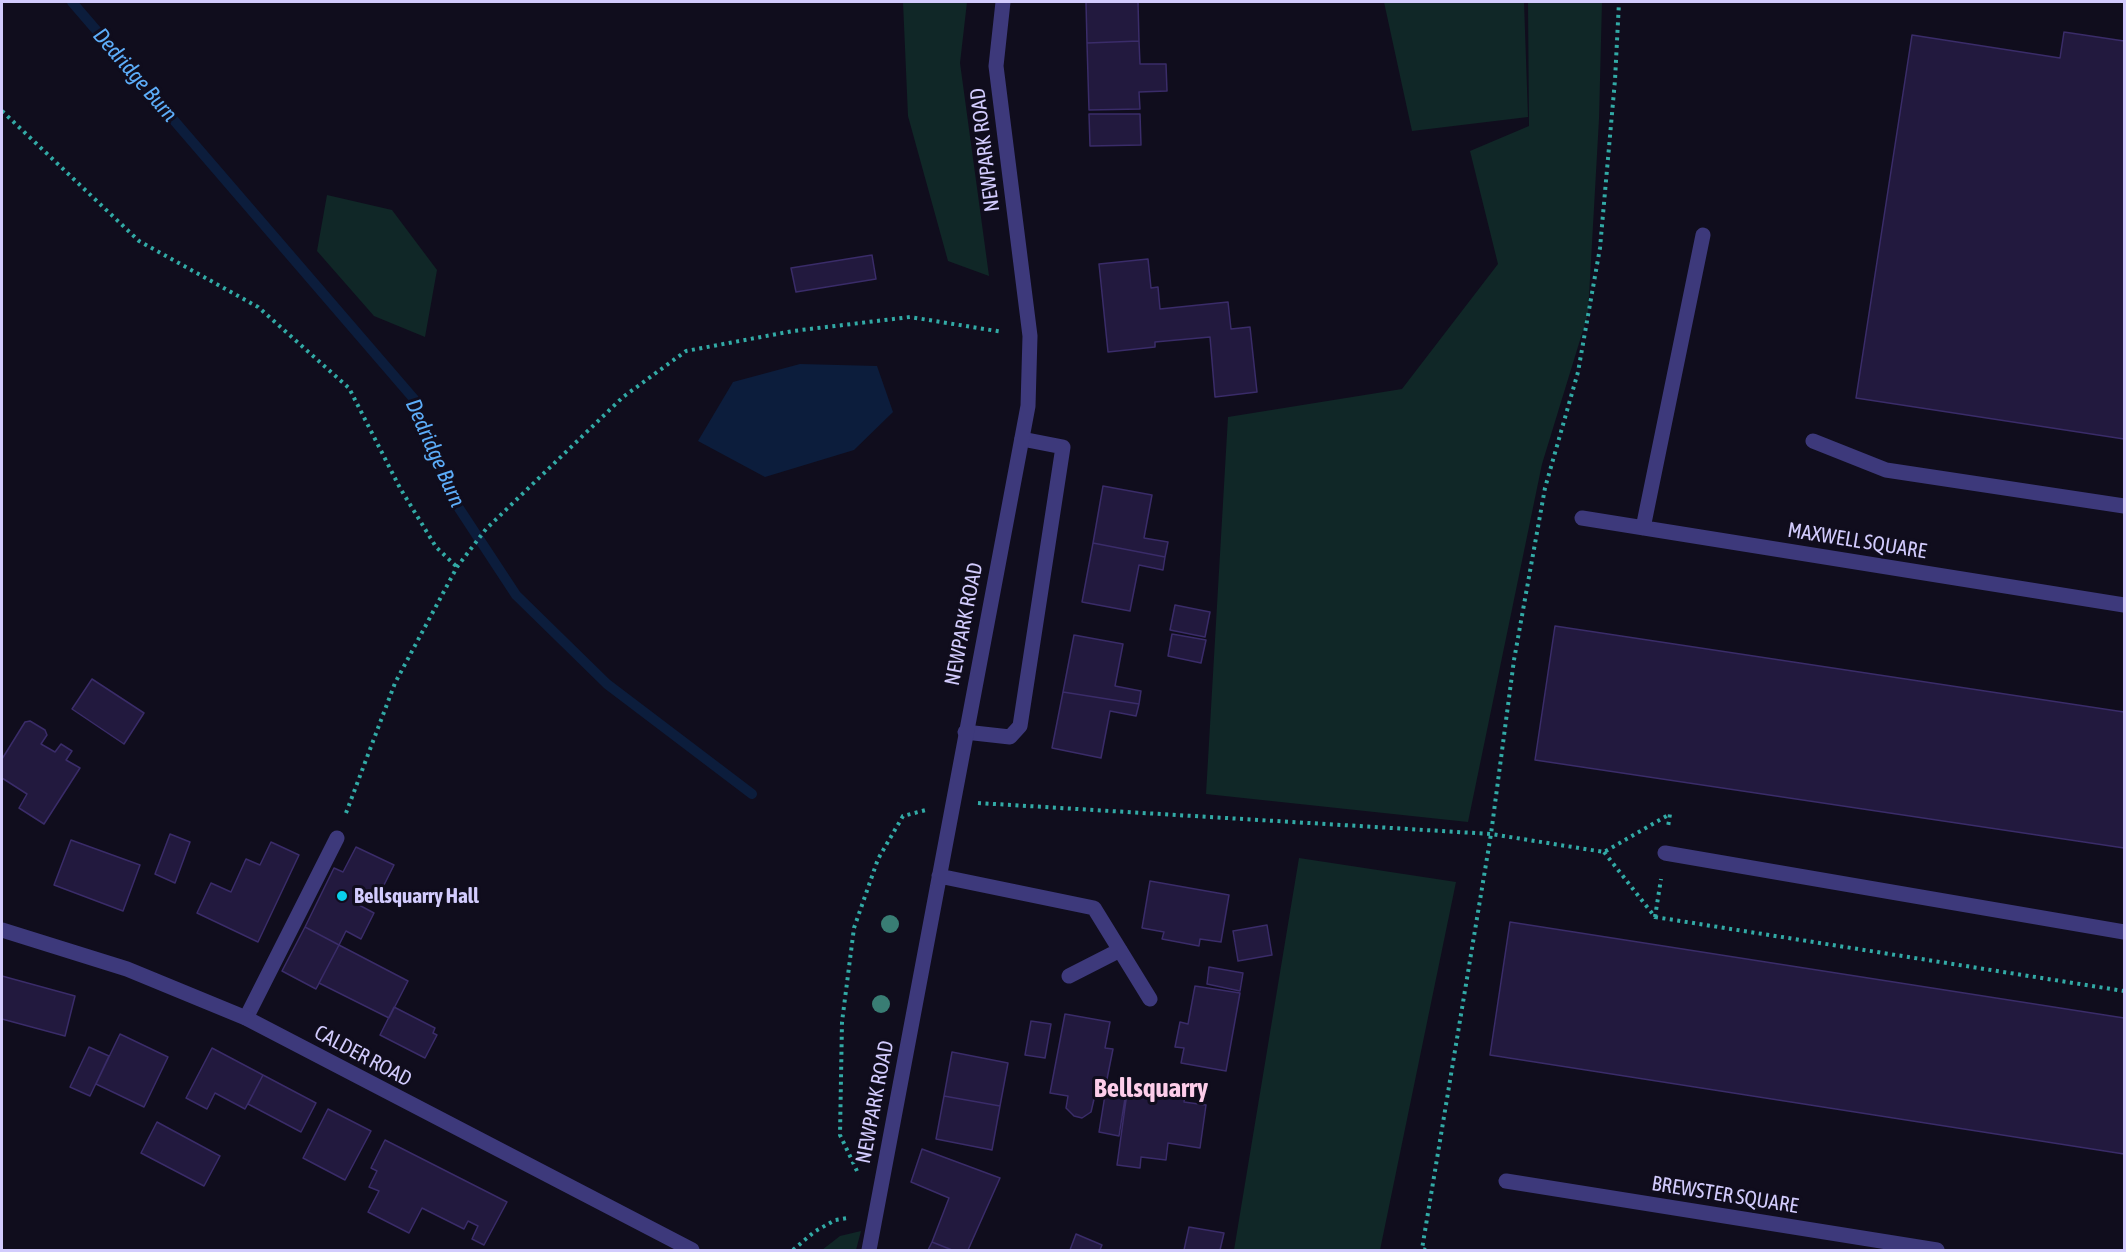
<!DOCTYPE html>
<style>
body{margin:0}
#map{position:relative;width:2126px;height:1252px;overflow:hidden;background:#100d1d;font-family:"Asap Condensed",sans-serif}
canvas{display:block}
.frame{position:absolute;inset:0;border:3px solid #d2cbfd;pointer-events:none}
</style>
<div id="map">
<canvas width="2126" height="1252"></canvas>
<div class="frame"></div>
</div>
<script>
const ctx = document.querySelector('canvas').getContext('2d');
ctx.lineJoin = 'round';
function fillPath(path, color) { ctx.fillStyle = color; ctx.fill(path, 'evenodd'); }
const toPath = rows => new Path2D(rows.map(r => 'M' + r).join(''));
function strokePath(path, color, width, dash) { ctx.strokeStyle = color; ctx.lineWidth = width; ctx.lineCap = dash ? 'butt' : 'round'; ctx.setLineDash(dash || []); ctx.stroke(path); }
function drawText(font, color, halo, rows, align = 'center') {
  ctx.font = font + ' "Asap Condensed",sans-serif'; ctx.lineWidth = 6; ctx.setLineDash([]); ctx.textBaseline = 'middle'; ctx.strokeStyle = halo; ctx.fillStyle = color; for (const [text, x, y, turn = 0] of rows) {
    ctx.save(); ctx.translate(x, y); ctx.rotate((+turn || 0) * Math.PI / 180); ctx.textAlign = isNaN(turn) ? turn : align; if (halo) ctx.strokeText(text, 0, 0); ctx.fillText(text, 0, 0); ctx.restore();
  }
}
fillPath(toPath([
 [903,2,967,2,960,63,989,276,948,261,908,116],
 [1384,2,1524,2,1528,117,1412,131],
 [1528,2,1602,2,1599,119,1588,314,1542,464,1468,822,1206,794,1228,417,1402,389,1498,264,1470,151,1529,126],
 [327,195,392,210,437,270,425,337,374,316,317,251],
 [1299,858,1456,882,1380,1250,1234,1250],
 [861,1231,856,1250,822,1250,840,1236]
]), '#102727');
fillPath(toPath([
 [800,364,877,366,893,412,854,450,765,477,698,441,733,382]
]), '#0c1d3c');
strokePath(toPath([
 [72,2,414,399,447,490,516,595,607,684,752,794]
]), '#0c1d3c', 10);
const building = toPath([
 [1086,2,1138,2,1139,41,1087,43,1086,2],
 [2064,32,2124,41,2124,439,1856,398,1912,35,2060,58,2064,32],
 [1139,41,1140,64,1166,64,1167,91,1139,92,1140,109,1089,110,1087,43,1139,41],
 [1089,114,1140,114,1141,145,1090,146,1089,114],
 [872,255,876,279,796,292,791,268,872,255],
 [1148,259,1151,288,1158,287,1160,309,1228,302,1231,329,1250,327,1257,392,1215,397,1210,337,1155,342,1155,347,1108,352,1099,264,1148,259],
 [1103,486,1152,495,1144,538,1168,542,1165,557,1093,543,1103,486],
 [1093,543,1165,557,1163,570,1139,565,1130,611,1082,602,1093,543],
 [1175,605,1210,612,1205,637,1170,630,1175,605],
 [1555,626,2124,712,2124,848,1535,760,1555,626],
 [1172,634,1206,640,1201,663,1168,656,1172,634],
 [1074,635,1123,644,1115,686,1141,691,1139,704,1063,692,1074,635],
 [92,679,144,713,124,744,72,709,92,679],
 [1063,692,1139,704,1136,716,1110,711,1101,758,1052,748,1063,692],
 [30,721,45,730,47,735,41,744,55,752,61,744,72,751,66,760,80,768,44,824,19,808,27,794,2,778,2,759,25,722,30,721],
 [170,834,190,842,175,883,155,874,170,834],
 [71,840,140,865,123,911,54,885,71,840],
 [271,842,299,855,258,942,197,913,211,883,231,892,246,859,260,865,271,842],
 [356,847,394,865,377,899,365,893,359,905,374,913,361,939,346,931,339,945,305,927,334,868,343,872,356,847],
 [1150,881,1229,895,1221,942,1200,939,1199,946,1162,939,1164,932,1142,928,1150,881],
 [1510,922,2124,1018,2124,1154,1490,1055,1510,922],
 [1267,925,1272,955,1238,961,1233,931,1267,925],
 [305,927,339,945,316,989,282,971,305,927],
 [339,945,408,981,389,1018,319,983,339,945],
 [1209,967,1243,973,1240,991,1207,984,1209,967],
 [2,976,75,996,65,1036,2,1019,2,976],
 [1195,986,1240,993,1226,1071,1181,1063,1184,1048,1175,1047,1180,1022,1188,1024,1195,986],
 [394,1007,435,1028,433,1033,437,1035,425,1058,380,1035,394,1007],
 [1065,1014,1110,1022,1105,1048,1113,1049,1107,1079,1099,1078,1091,1112,1082,1118,1074,1116,1066,1108,1068,1096,1050,1093,1065,1014],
 [1031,1021,1051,1024,1045,1058,1025,1055,1031,1021],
 [120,1034,168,1057,144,1107,96,1084,120,1034],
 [89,1047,109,1056,90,1096,70,1087,89,1047],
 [212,1048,263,1075,245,1109,215,1093,207,1109,186,1098,212,1048],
 [952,1052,1008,1063,1000,1106,944,1096,952,1052],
 [263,1075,316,1103,301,1132,248,1104,263,1075],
 [1106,1089,1126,1092,1119,1136,1099,1132,1106,1089],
 [1154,1091,1185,1095,1184,1102,1206,1105,1200,1148,1168,1143,1166,1160,1141,1157,1140,1168,1117,1165,1127,1093,1153,1096,1154,1091],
 [944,1096,1000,1106,992,1150,936,1139,944,1096],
 [328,1109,371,1131,345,1180,303,1158,328,1109],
 [157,1122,220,1156,204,1186,141,1153,157,1122],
 [385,1140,507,1202,484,1245,472,1239,478,1226,468,1221,464,1229,422,1208,409,1233,368,1212,379,1191,369,1187,377,1171,371,1168,385,1140],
 [922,1149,1000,1178,968,1250,952,1250,932,1242,949,1198,911,1182,922,1149],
 [1189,1227,1224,1233,1220,1250,1184,1250,1189,1227],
 [1076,1234,1102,1245,1100,1250,1070,1250,1076,1234],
 [932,1242,952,1250,928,1250,932,1242]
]);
fillPath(building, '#22193e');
strokePath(building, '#3a2c69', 1.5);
strokePath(toPath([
 [2,111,139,241,258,307,349,388,400,488,436,547,457,567],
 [978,803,1491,834,1604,852,1670,814,1668,827],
 [346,813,395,683,457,567,486,529,623,397,686,351,793,331,910,317,1003,332],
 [1604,852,1655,917,1661,879],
 [1655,917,2124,991],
 [857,1171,840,1135,842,1022,854,928,878,859,903,816,926,810],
 [793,1250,814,1232,835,1220,848,1218],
 [1426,1250,1422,1249,1491,834,1514,660,1545,488,1578,372,1600,248,1615,80,1619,2]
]), '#32aaa6', 4, [3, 4.5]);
strokePath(toPath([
 [1813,441,1886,470,2124,506],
 [1582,518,2124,605],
 [1643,528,1703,235],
 [965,732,1010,737,1020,726,1063,447,1022,439],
 [1665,853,2124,932],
 [246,1018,337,838]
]), '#3d397b', 15);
strokePath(toPath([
 [939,876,1094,908,1150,999],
 [2,930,127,969,246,1018,692,1250],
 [1069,976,1120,950],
 [1506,1181,1937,1250],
 [869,1250,1028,406,1030,336,996,66,1003,2]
]), '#3d397b', 15);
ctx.fillStyle = '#397d74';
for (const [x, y] of [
 [890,924],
 [881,1004]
]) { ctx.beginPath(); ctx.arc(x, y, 9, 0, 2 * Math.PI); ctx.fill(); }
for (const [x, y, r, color] of [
 [342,896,6,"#09cfeb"]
]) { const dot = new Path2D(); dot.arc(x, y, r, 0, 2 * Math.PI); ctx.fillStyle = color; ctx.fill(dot); strokePath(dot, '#100d1d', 2); }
drawText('21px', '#d2cbfd', '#100d1d', [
 ["NEWPARK ROAD",985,150,-97],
 ["MAXWELL SQUARE",1857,541,9],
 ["NEWPARK ROAD",964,624,-79],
 ["CALDER ROAD",363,1056,28],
 ["NEWPARK ROAD",875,1102,-79],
 ["BREWSTER SQUARE",1725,1195,9]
]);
drawText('bold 21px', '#d2cbfd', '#100d1d', [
 ["Bellsquarry Hall",354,896]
], 'left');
drawText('italic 22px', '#5dadf9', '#100d1d', [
 ["Dedridge Burn",135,75,49],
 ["Dedridge Burn",435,453,66]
]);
drawText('bold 27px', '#fdcdea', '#100d1d', [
 ["Bellsquarry",1151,1088]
]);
</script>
